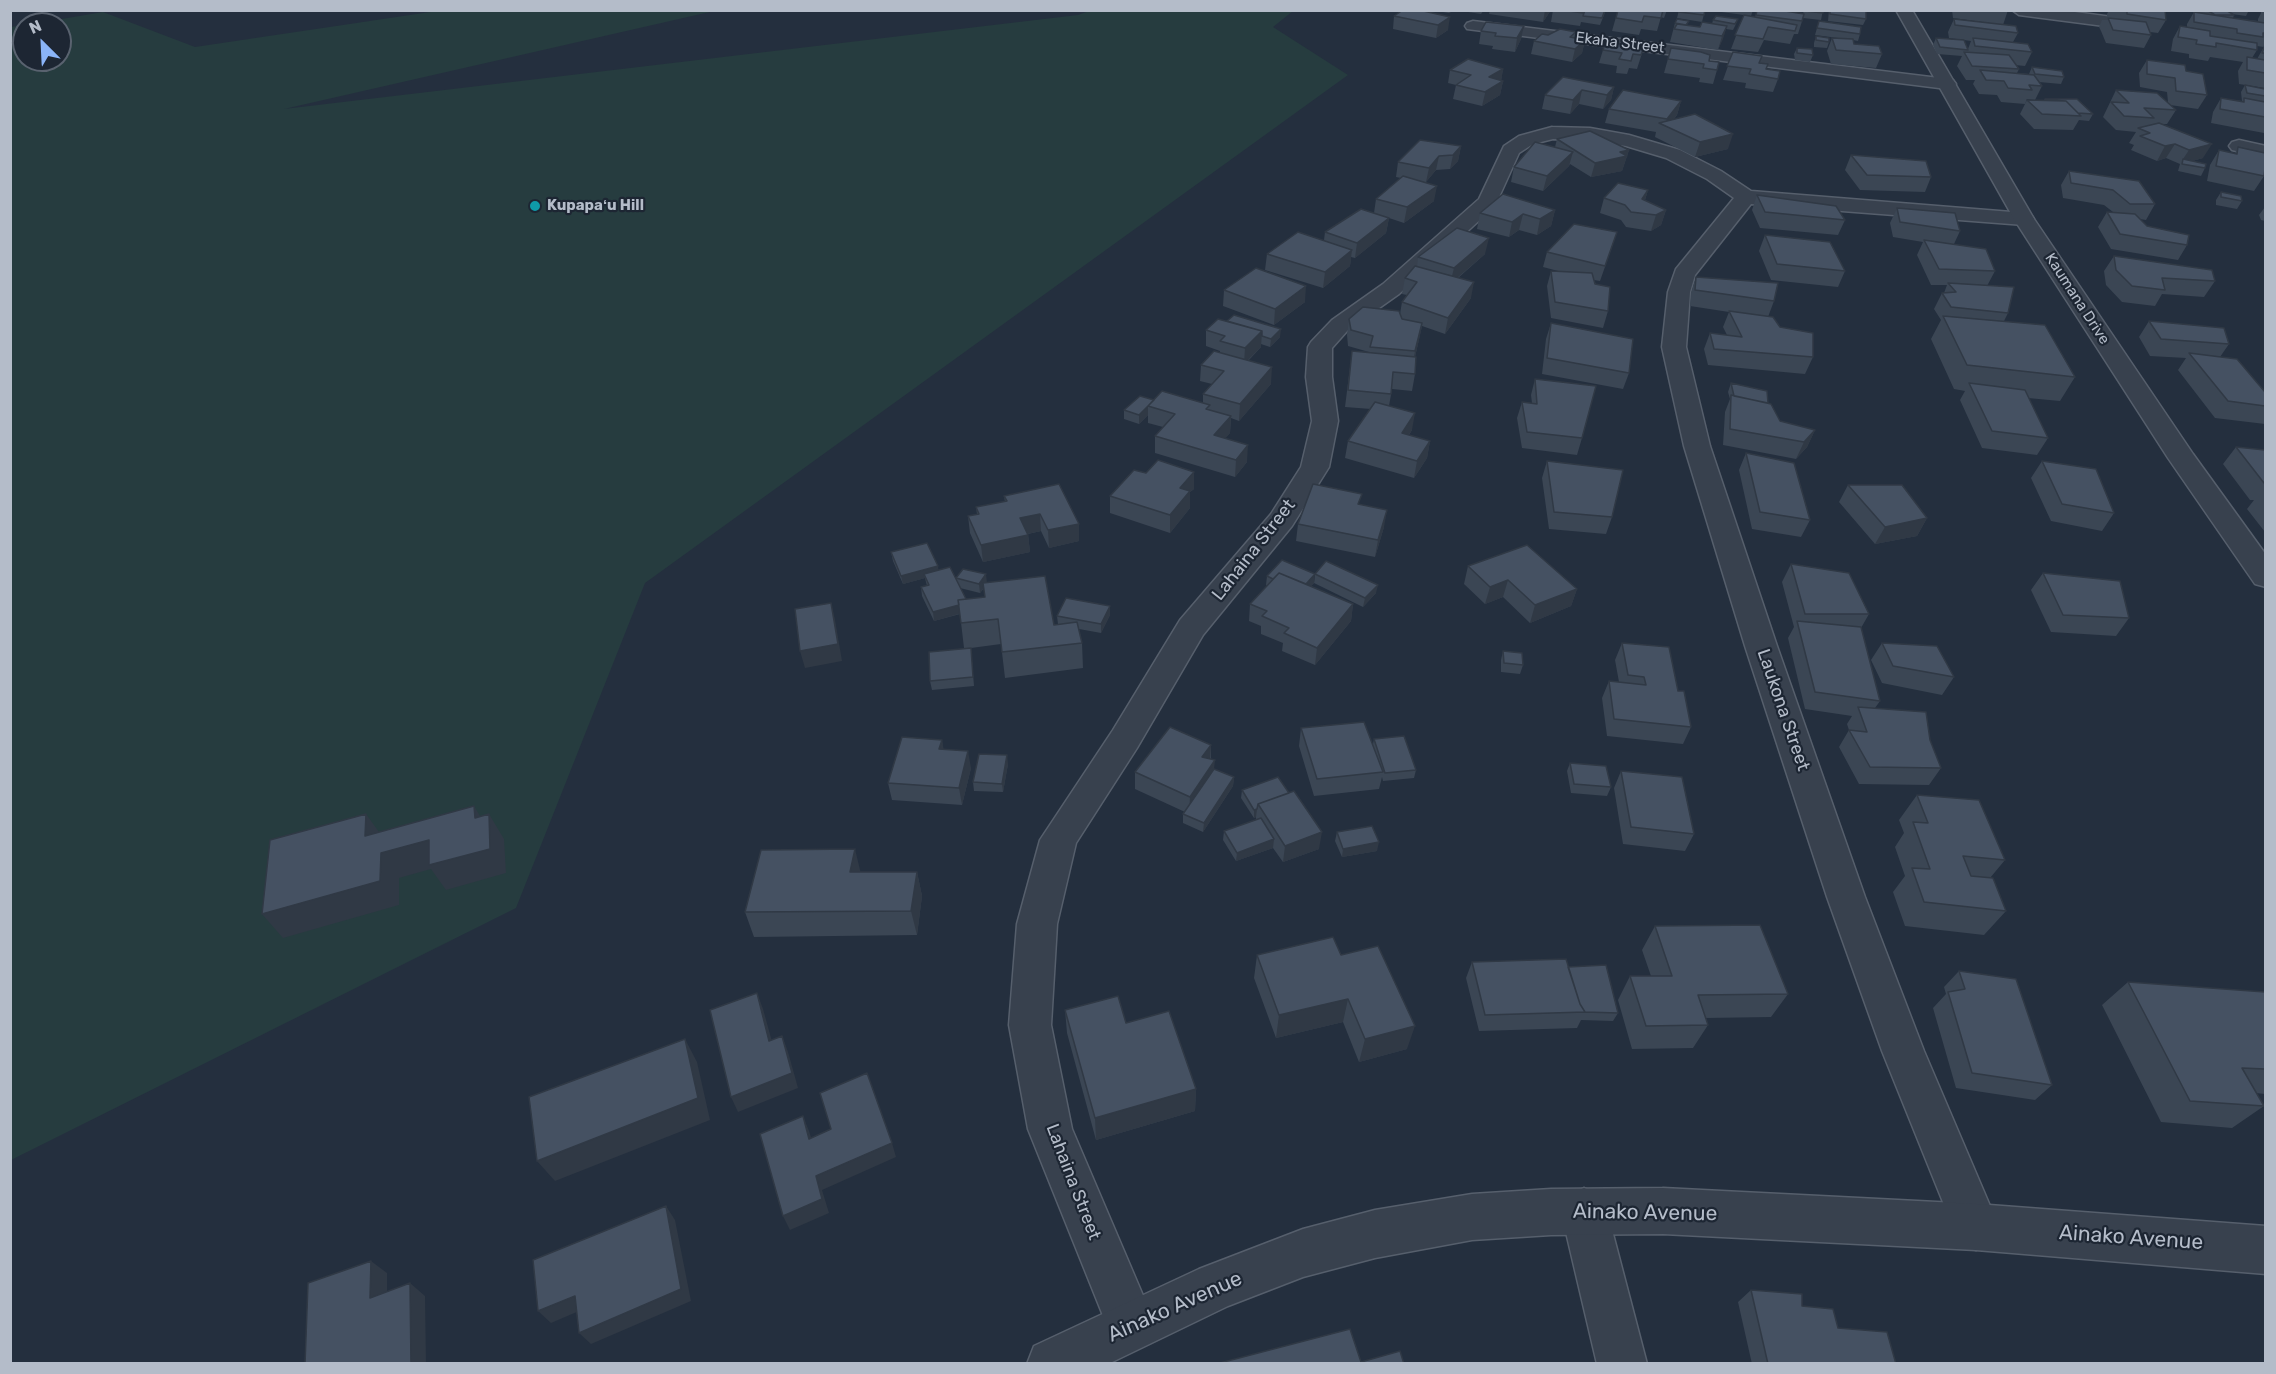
<!DOCTYPE html>
<meta charset="utf-8">
<style>
body{margin:0}
#map{position:relative;width:2276px;height:1374px;overflow:hidden;background:#242f3e;font-family:Rubik,sans-serif}
canvas{display:block}
.frame{position:absolute;inset:0;border:12px solid #b4bcc9;pointer-events:none}
.north{position:absolute;left:12px;top:12px;width:60px;height:60px;box-sizing:border-box;background:#1d2633;border:2px solid #59626f;border-radius:50%;rotate:336deg;font-size:16px;font-weight:700;line-height:24px;text-align:center;color:#b4bcc9}
.north::after{content:'';display:block;margin:auto;width:21px;height:27px;background:#8ab4f8;clip-path:polygon(50% 0,100% 100%,50% 72%,0 100%)}
</style>
<div id="map">
<canvas width="2276" height="1374"></canvas>
<div class="frame"></div>
<div class="north">N</div>
</div>
<script>
const ctx = document.querySelector('canvas').getContext('2d');
ctx.lineJoin = 'round';
function fillPath(path, color) { ctx.fillStyle = color; ctx.fill(path, 'evenodd'); }
const toPath = rows => new Path2D(rows.map(r => 'M' + r).join(''));
function strokePath(path, color, width, dash) { ctx.strokeStyle = color; ctx.lineWidth = width; ctx.lineCap = dash ? 'butt' : 'round'; ctx.setLineDash(dash || []); ctx.stroke(path); }
function drawText(font, color, halo, rows, align = 'center') {
  ctx.font = font + ' Rubik,sans-serif'; ctx.lineWidth = 4.5; ctx.setLineDash([]); ctx.textBaseline = 'middle'; ctx.strokeStyle = halo; ctx.fillStyle = color; for (const [text, x, y, turn = 0] of rows) {
    ctx.save(); ctx.translate(x, y); ctx.rotate((+turn || 0) * Math.PI / 180); ctx.textAlign = isNaN(turn) ? turn : align; if (halo) ctx.strokeText(text, 0, 0); ctx.fillText(text, 0, 0); ctx.restore();
  }
}
fillPath(toPath([
 [1092,10,1293,11,1273,27,1348,75,645,583,516,908,11,1160,11,27,24,25,24,60,60,60,60,24,32,24,103,12,195,47,437,11,714,11,284,109,1078,15]
]), '#263c3f');
const minor = toPath([
 [2012,10,2060,10,2112,17,2120,22,2112,27,2019,15,2012,10],
 [1473,21,1947,79,1953,80,1956,84,1953,88,1947,89,1467,29,1465,26,1467,23,1473,21],
 [1552,127,1590,128,1629,135,1680,150,1721,171,1751,191,2024,213,2031,215,2034,219,2031,223,2024,225,1751,204,1695,275,1690,292,1686,347,1710,446,1777,646,1865,897,1924,1051,1999,1227,1993,1244,1976,1250,1959,1244,1953,1227,1882,1051,1827,897,1745,646,1684,446,1662,347,1668,292,1676,269,1734,198,1707,179,1666,158,1626,146,1590,140,1553,139,1533,144,1519,153,1495,206,1399,294,1348,330,1332,348,1332,377,1338,421,1329,467,1292,526,1203,635,1137,748,1076,843,1057,924,1051,1025,1072,1129,1156,1326,1148,1343,1131,1351,1114,1343,1028,1129,1009,1025,1017,924,1040,840,1113,730,1180,620,1271,514,1301,467,1312,421,1306,377,1308,347,1311,342,1332,320,1383,284,1479,199,1504,146,1519,136,1552,127],
 [2239,140,2266,146,2266,158,2232,150,2229,146,2232,142,2239,140],
 [1584,1188,1600,1195,1607,1211,1647,1364,1597,1364,1561,1211,1568,1195,1584,1188]
]);
const tertiary = toPath([
 [1896,10,1912,10,2034,219,2193,454,2266,555,2266,587,2255,584,2168,458,2014,219,1896,10],
 [1663,1188,1976,1204,2266,1226,2266,1274,1976,1250,1663,1234,1551,1235,1472,1240,1375,1258,1303,1277,1228,1306,1108,1364,1027,1364,1034,1346,1199,1269,1303,1229,1375,1210,1472,1194,1551,1189,1663,1188]
]);
strokePath(minor, '#565f6c', 3);
strokePath(tertiary, '#565f6c', 3);
fillPath(minor, '#38414e');
fillPath(tertiary, '#38414e');
fillPath(toPath([
 [1419,10,1448,30,1436,38,1393,29,1394,16],
 [1431,10,1455,10,1449,13],
 [1455,10,1484,10,1481,14],
 [1490,10,1551,10,1543,22,1489,14],
 [1553,10,1606,10,1600,25,1581,22,1580,26,1551,22],
 [1618,10,1667,10,1664,18,1661,17,1657,31,1641,29,1639,35,1612,31],
 [1679,10,1705,10,1702,22,1677,18],
 [1722,10,1753,10,1751,16,1744,15,1755,17,1757,11,1754,10,1779,10,1803,14,1804,10,1823,10,1821,20,1803,18,1798,34,1794,34,1790,44,1764,40,1758,52,1731,49,1744,15,1721,12],
 [1829,10,1858,10,1866,19,1863,25,1828,21],
 [1952,10,2008,10,2003,25,2018,33,2013,42,2032,52,2025,66,2015,65,2019,69,2017,73,2029,74,2032,67,2064,77,2061,84,2039,82,2042,86,2035,100,2027,99,2025,104,2001,102,1997,95,1979,94,1973,84,1975,80,1966,80,1957,66,1962,56,1937,54,1933,45,1936,38,1968,49,1971,41,1949,38,1948,32,1954,19,1997,24,1953,18],
 [2109,10,2165,10,2166,20,2158,33,2150,32,2151,35,2144,48,2106,43,2101,31,2099,27,2102,20,2107,20,2108,19,2107,19,2107,14],
 [2200,10,2249,10,2246,16,2232,14,2234,15,2233,18,2258,21,2258,19,2261,13,2261,10,2265,10,2265,88,2239,84,2238,71,2243,62,2210,57,2208,61,2189,58,2189,54,2171,51,2173,39,2180,26,2187,27,2187,24,2194,12,2199,12],
 [2257,46,2264,47,2257,59,2252,58,2257,50],
 [1738,19,1735,26,1733,30,1726,29,1718,50,1670,42,1675,23,1689,21,1687,25,1700,27,1712,24,1713,20],
 [1819,21,1860,34,1858,41,1853,40,1854,44,1882,54,1876,68,1831,64,1827,51,1832,38,1838,38,1815,35],
 [1524,26,1521,39,1515,52,1492,49,1493,46,1479,44,1481,31],
 [1576,32,1575,38,1585,40,1582,53,1572,62,1531,54,1534,41,1548,35],
 [1816,36,1829,42,1827,48,1814,47,1814,43],
 [1644,47,1637,69,1629,68,1627,74,1616,73,1617,66,1599,63,1603,50],
 [1671,48,1709,61,1717,70,1713,84,1699,82,1700,78,1664,73],
 [1797,48,1813,55,1810,62,1795,60,1794,54],
 [1733,52,1759,63,1778,79,1773,92,1745,88,1746,83,1723,80],
 [2147,60,2186,71,2207,95,2198,109,2170,105,2176,110,2167,124,2161,124,2203,158,2192,161,2205,168,2201,176,2178,171,2180,164,2166,158,2157,161,2131,150,2134,145,2129,143,2136,132,2116,130,2103,117,2116,90,2168,102,2167,92,2140,87,2139,73],
 [1503,69,1501,81,1503,81,1500,95,1482,106,1453,99,1456,85,1448,83,1450,70],
 [2245,85,2265,89,2265,130,2264,133,2211,123,2213,112,2221,98,2242,101,2241,92],
 [1614,87,1611,100,1603,109,1579,104,1570,114,1542,109,1545,95],
 [2045,99,2093,114,2089,121,2079,120,2073,130,2034,129,2020,114,2027,100,2044,100],
 [1681,101,1677,115,1674,119,1728,149,1695,157,1655,137,1656,132,1605,123,1609,109],
 [1557,139,1629,150,1622,171,1591,177,1570,164,1569,166,1543,191,1511,182,1514,167,1555,147],
 [1461,146,1458,161,1450,169,1436,170,1426,182,1421,182,1434,201,1404,223,1389,218,1386,233,1355,258,1351,257,1350,266,1323,288,1265,270,1267,254,1324,240,1325,232,1374,213,1376,199,1401,178,1396,177,1398,162],
 [2238,147,2264,176,2254,191,2207,181,2210,165,2219,150,2235,153],
 [1851,155,1931,177,1925,192,1860,190,1845,170],
 [2069,171,2155,204,2146,220,2140,219,2147,226,2187,245,2178,260,2111,249,2098,227,2107,212,2113,212,2104,205,2063,198,2061,185],
 [1648,190,1645,200,1666,210,1661,225,1651,231,1626,227,1621,220,1600,213,1604,198],
 [2221,192,2242,201,2237,209,2216,205,2216,200],
 [1757,195,1845,220,1838,235,1760,228,1752,210],
 [2265,207,2265,221,2261,220,2259,215],
 [1897,208,1960,231,1954,244,1995,271,1987,286,2008,313,2004,321,2075,377,2060,401,2028,398,2048,438,2037,455,1982,448,1960,400,1965,391,1954,389,1931,339,1941,320,1934,309,1942,293,1944,293,1947,285,1931,285,1917,255,1923,242,1893,237,1890,223],
 [1555,210,1551,226,1537,235,1519,230,1509,237,1477,229,1480,213],
 [1765,235,1845,271,1838,287,1771,280,1759,251],
 [1612,247,1600,281,1594,280,1608,311,1603,328,1551,318,1547,286,1551,271,1558,271,1543,267,1547,252],
 [1485,254,1458,278,1471,298,1445,334,1422,326,1415,357,1415,374,1412,391,1392,389,1389,406,1412,430,1409,435,1430,441,1427,458,1414,478,1345,458,1348,441,1371,409,1345,407,1352,351,1369,352,1348,346,1347,335,1349,319,1400,314,1402,302,1407,295,1402,294,1405,278,1417,267,1418,257],
 [2114,256,2215,281,2204,297,2162,294,2155,306,2122,302,2106,285,2104,271],
 [1696,277,1774,301,1768,317,1813,357,1805,374,1708,365,1704,349,1710,333,1727,335,1723,327,1729,312,1690,306,1691,293],
 [1224,290,1305,302,1274,325,1223,306],
 [2149,321,2229,344,2220,357,2265,392,2265,424,2215,418,2178,370,2186,358,2150,356,2139,337],
 [1551,323,1629,373,1623,389,1542,374,1546,339],
 [1206,330,1280,337,1270,347,1261,344,1261,347,1248,361,1271,384,1239,421,1231,418,1230,433,1225,438,1247,462,1235,477,1155,453,1155,436,1163,427,1148,423,1148,415,1139,424,1124,419,1124,410,1154,400,1203,403,1203,394,1212,384,1200,381,1201,365,1220,353,1220,351,1206,346],
 [1535,379,1582,438,1577,455,1522,448,1517,418,1522,402,1532,403,1531,395],
 [1731,383,1768,403,1780,421,1815,430,1807,447,1796,459,1723,445,1725,412,1730,399,1728,392],
 [2236,447,2265,450,2265,532,2247,509,2254,500,2250,500,2223,464],
 [1746,453,1810,520,1801,537,1752,529,1739,470],
 [1547,461,1612,517,1606,534,1549,529,1542,478],
 [2042,461,2114,513,2102,531,2051,521,2031,478],
 [1848,485,1927,518,1917,536,1875,544,1839,502],
 [1194,489,1190,492,1190,508,1170,533,1110,513,1110,496],
 [1004,496,1079,524,1079,541,1049,548,1041,531,1028,534,1030,552,983,562,970,533,968,516,977,514,976,507,1005,502],
 [1360,505,1384,527,1375,557,1296,541,1298,524],
 [891,552,938,566,938,570,956,578,986,583,1054,625,1058,624,1057,616,1110,606,1110,615,1101,633,1079,629,1082,643,1083,668,1005,678,1001,644,971,648,974,686,932,690,930,681,964,648,960,614,934,621,922,596,921,587,927,586,925,578,903,584,893,561],
 [960,588,980,593,984,588,985,597,966,599],
 [1791,564,1869,614,1861,628,1880,701,1875,708,1930,740,1941,768,1929,785,1859,784,1839,747,1849,730,1847,724,1852,716,1805,709,1788,638,1794,627,1782,582],
 [1468,566,1577,589,1571,606,1530,623,1503,597,1485,604,1464,584],
 [2043,573,2129,618,2116,636,2051,632,2031,590],
 [1315,574,1376,593,1363,607,1314,583],
 [1267,576,1314,583,1311,586,1353,604,1351,621,1315,665,1282,651,1283,643,1261,634,1261,626,1249,621,1250,604,1267,586,1266,585],
 [1622,643,1678,691,1691,727,1683,744,1607,736,1602,698,1609,681,1619,682,1615,660],
 [1882,643,1954,677,1942,695,1882,683,1871,660],
 [1503,651,1523,665,1520,674,1501,672,1501,660],
 [1301,728,1373,744,1374,739,1416,770,1414,778,1383,781,1382,777,1379,789,1314,796,1299,746],
 [942,740,943,749,971,768,962,805,892,800,888,783],
 [1211,745,1211,759,1214,769,1234,777,1233,786,1203,832,1183,823,1183,814,1185,812,1135,789,1135,772],
 [1570,763,1611,787,1607,796,1571,793,1567,771],
 [1008,764,1003,792,974,791,973,782],
 [1621,771,1694,834,1685,851,1623,844,1614,788],
 [1242,790,1319,849,1283,862,1273,848,1236,861,1223,840,1224,831,1256,820,1256,817,1254,818,1241,798],
 [1917,795,2005,860,1990,878,2006,911,1984,935,1905,926,1893,892,1905,876,1895,847,1904,833,1899,820],
 [1337,832,1377,851,1342,857,1335,841],
 [917,872,922,896,917,935,754,937,745,912],
 [1655,926,1788,994,1771,1017,1705,1018,1708,1025,1693,1048,1632,1049,1618,1000,1630,976,1651,976,1642,950],
 [1257,955,1341,955,1407,1049,1359,1062,1343,1022,1276,1038,1254,978],
 [1472,962,1568,967,1618,1013,1613,1021,1581,1020,1577,1028,1479,1031,1466,978],
 [1959,971,2052,1085,2035,1100,1956,1088,1933,1008,1946,994,1944,987],
 [2128,982,2265,992,2265,1094,2256,1093,2264,1106,2232,1128,2161,1122,2102,1005],
 [1065,1010,1126,1023,1196,1089,1195,1111,1096,1140,1067,1033],
 [1751,1290,1802,1306,1896,1364,1752,1364,1738,1302]
]), '#3b4654');
fillPath(toPath([
 [1545,10,1551,10,1543,22],
 [1450,17,1448,30,1436,38,1438,25],
 [1524,26,1521,39,1515,52,1517,38],
 [1727,26,1723,39,1718,50,1722,36],
 [1585,40,1582,53,1572,62,1575,49],
 [1503,69,1501,82,1503,81,1500,95,1482,106,1489,77],
 [1614,87,1611,100,1603,109,1607,95],
 [1582,90,1579,104,1570,114,1573,100],
 [1681,101,1677,115,1667,127,1665,126,1667,119],
 [1733,134,1728,149,1695,157,1700,142],
 [2175,144,2166,158,2157,161,2165,146],
 [2212,144,2203,158,2182,164,2183,159,2189,150],
 [1461,146,1458,161,1450,169,1453,155],
 [1629,150,1622,171,1591,177,1595,163,1620,152],
 [1573,152,1569,166,1543,191,1547,176],
 [1439,156,1436,170,1426,182,1429,168],
 [1437,186,1434,201,1404,223,1407,207],
 [1648,190,1643,206,1637,214,1642,199],
 [1555,210,1551,226,1537,235,1540,219],
 [1666,210,1661,225,1651,231,1656,215],
 [1523,214,1519,230,1509,237,1512,222],
 [1389,218,1386,233,1355,258,1357,243],
 [1489,238,1485,254,1450,284,1454,268],
 [1352,250,1350,266,1323,288,1325,272],
 [1474,282,1471,298,1445,334,1448,318],
 [1306,286,1305,302,1274,325,1275,309],
 [1422,323,1419,340,1412,368,1415,351],
 [1281,329,1280,337,1270,347,1271,339],
 [1262,331,1261,347,1244,364,1245,348],
 [1272,367,1271,384,1239,421,1240,404],
 [1148,406,1148,415,1139,424,1139,415],
 [1415,413,1412,430,1399,450,1402,433],
 [1231,416,1230,433,1214,452,1214,435],
 [1815,430,1807,447,1796,459,1804,442],
 [1430,441,1427,458,1414,478,1417,461],
 [1248,445,1247,462,1235,477,1236,460],
 [1194,472,1194,489,1190,492,1190,508,1170,533,1170,515,1180,488],
 [1387,510,1384,527,1375,557,1378,540],
 [1040,514,1041,531,1022,535,1020,518],
 [1927,518,1917,536,1875,544,1885,527],
 [1079,524,1079,541,1049,548,1048,530],
 [1028,535,1030,552,983,562,981,545],
 [938,566,939,575,924,574,925,578,903,584,901,576],
 [986,574,987,583,980,593,979,584],
 [1315,574,1314,583,1299,600,1300,591],
 [1508,580,1503,597,1485,604,1490,587],
 [1378,585,1376,593,1363,607,1365,598],
 [1577,589,1571,606,1530,623,1535,605],
 [831,603,835,620,842,661,805,668,800,651],
 [968,603,969,611,934,621,933,612],
 [1353,604,1351,621,1315,665,1317,648],
 [1110,606,1110,615,1101,633,1101,624],
 [942,740,945,757,939,749],
 [1211,745,1210,762,1202,757],
 [968,751,971,768,962,805,959,788],
 [1007,755,1008,764,1003,792,1002,784],
 [1215,760,1213,778,1189,814,1190,797],
 [1234,777,1233,786,1203,832,1204,823],
 [474,806,489,831,489,814,504,839,506,873,446,890,431,869,399,878,399,905,283,938,262,914,365,836,366,814,384,839,475,818],
 [1257,809,1256,817,1254,818,1254,810],
 [1322,832,1319,849,1283,862,1285,846],
 [1274,839,1273,848,1236,861,1237,853],
 [1379,842,1377,851,1342,857,1343,849],
 [855,849,861,874,850,872],
 [917,872,922,896,917,935,911,911],
 [757,993,763,1009,776,1056,769,1041],
 [1348,999,1343,1022,1276,1038,1279,1015],
 [1415,1026,1407,1049,1359,1062,1365,1039],
 [782,1036,788,1052,798,1088,738,1112,731,1097],
 [685,1039,697,1062,710,1120,555,1181,537,1161],
 [1196,1089,1195,1111,1096,1140,1095,1118],
 [803,1116,809,1131,816,1153,809,1139],
 [892,1143,896,1157,822,1190,829,1213,790,1230,783,1216,816,1176],
 [666,1206,675,1220,691,1301,591,1344,579,1333],
 [371,1261,387,1273,387,1310,370,1298],
 [410,1283,425,1296,426,1364,411,1364],
 [575,1296,586,1308,551,1323,538,1311]
]), '#303945');
const building = toPath([
 [1403,10,1419,10,1450,17,1438,25,1394,16,1403,10],
 [1563,10,1584,10,1583,13,1563,10],
 [1585,10,1605,10,1602,18,1583,16,1585,10],
 [1618,10,1663,10,1661,18,1644,16,1642,22,1616,18,1618,10],
 [1679,10,1705,10,1704,15,1679,12,1679,10],
 [1757,10,1779,10,1804,14,1802,21,1756,15,1757,10],
 [1805,10,1823,10,1823,13,1805,11,1805,10],
 [1830,10,1866,11,1866,19,1830,14,1830,10],
 [2127,10,2165,10,2166,20,2127,14,2127,10],
 [2207,10,2226,10,2234,15,2215,15,2207,10],
 [2194,12,2265,23,2265,33,2263,33,2263,37,2237,33,2237,29,2194,22,2194,12],
 [1744,15,1797,25,1795,31,1768,27,1763,39,1735,35,1744,15],
 [1716,16,1738,19,1735,24,1713,20,1716,16],
 [2108,18,2146,22,2151,35,2113,30,2108,18],
 [1677,19,1689,21,1686,25,1675,23,1677,19],
 [1954,19,2016,26,2018,33,1955,25,1954,19],
 [1819,21,1861,27,1860,34,1817,28,1819,21],
 [1486,22,1524,26,1517,38,1495,36,1496,33,1481,31,1486,22],
 [1702,22,1727,26,1722,36,1674,29,1677,24,1700,27,1702,22],
 [2180,26,2210,31,2210,36,2257,43,2257,50,2216,43,2216,47,2196,44,2197,40,2178,37,2180,26],
 [1560,29,1576,32,1570,37,1585,40,1575,49,1534,41,1542,34,1548,35,1560,29],
 [1816,36,1829,38,1829,42,1816,40,1816,36],
 [1832,38,1853,39,1854,44,1879,46,1882,54,1836,50,1832,38],
 [1936,38,1964,40,1968,50,1940,47,1936,38],
 [1973,38,2028,44,2032,52,1975,46,1973,38],
 [1606,42,1644,47,1641,55,1633,54,1631,61,1619,59,1622,53,1603,50,1606,42],
 [2265,45,2265,53,2262,53,2265,45],
 [1671,48,1701,52,1710,55,1709,61,1719,62,1717,70,1703,68,1704,64,1668,59,1671,48],
 [1797,48,1812,49,1813,55,1797,53,1797,48],
 [1733,52,1762,56,1759,63,1768,64,1766,69,1780,71,1778,79,1749,74,1751,69,1727,66,1733,52],
 [1964,52,2009,55,2019,69,1972,66,1964,52],
 [2247,57,2265,60,2265,73,2247,70,2247,57],
 [1468,59,1503,69,1489,77,1503,81,1485,92,1456,85,1471,75,1450,70,1468,59],
 [2147,60,2185,65,2186,71,2203,74,2207,95,2176,91,2175,78,2147,74,2147,60],
 [2032,67,2062,71,2064,77,2035,74,2032,67],
 [1980,70,2034,75,2042,86,2029,85,2032,90,2008,88,2004,81,1986,80,1980,70],
 [1563,77,1614,87,1607,95,1582,90,1573,100,1545,95,1563,77],
 [2245,85,2265,89,2265,96,2247,93,2245,85],
 [1623,90,1681,101,1667,119,1609,109,1623,90],
 [2116,90,2157,93,2176,110,2144,108,2154,118,2124,116,2111,102,2129,103,2116,90],
 [2221,98,2244,102,2244,98,2265,102,2265,117,2220,109,2221,98],
 [2045,99,2077,99,2093,114,2078,113,2066,101,2047,100,2045,99],
 [2027,100,2066,101,2081,116,2042,114,2027,100],
 [1695,114,1733,134,1700,142,1659,123,1695,114],
 [2159,123,2212,144,2189,150,2175,144,2165,146,2140,136,2150,133,2138,128,2159,123],
 [1590,131,1629,150,1620,152,1627,156,1595,163,1557,139,1590,131],
 [1420,140,1461,146,1453,155,1439,156,1429,168,1398,162,1420,140],
 [1535,142,1573,152,1547,176,1514,167,1535,142],
 [2238,147,2265,153,2265,168,2264,176,2216,166,2219,150,2237,154,2238,147],
 [1851,155,1926,161,1931,177,1867,175,1851,155],
 [2183,159,2206,164,2205,168,2182,164,2183,159],
 [2069,171,2139,181,2155,204,2130,204,2113,190,2071,183,2069,171],
 [1403,176,1437,186,1407,207,1376,199,1403,176],
 [1618,183,1648,190,1642,199,1666,210,1656,215,1631,212,1625,205,1604,198,1618,183],
 [2221,192,2241,196,2242,201,2221,197,2221,192],
 [1503,194,1555,210,1540,219,1523,214,1512,222,1480,213,1503,194],
 [1757,195,1836,206,1845,220,1765,212,1757,195],
 [1897,208,1955,213,1960,231,1900,222,1897,208],
 [1361,209,1389,218,1357,243,1325,232,1361,209],
 [2107,212,2135,214,2147,226,2189,235,2187,245,2120,234,2107,212],
 [1574,224,1617,232,1605,266,1547,252,1574,224],
 [1457,228,1489,238,1454,268,1418,257,1457,228],
 [1298,232,1352,250,1325,272,1267,254,1298,232],
 [1765,235,1830,242,1845,271,1777,264,1765,235],
 [1924,240,1986,249,1995,271,1939,269,1924,240],
 [2114,256,2212,270,2215,281,2162,278,2165,290,2132,286,2116,270,2114,256],
 [1415,266,1474,282,1448,318,1402,302,1417,282,1405,278,1415,266],
 [1256,268,1306,286,1275,309,1224,290,1256,268],
 [1551,271,1592,273,1595,284,1610,287,1608,311,1555,302,1551,271],
 [1696,277,1778,283,1774,301,1695,290,1696,277],
 [1948,283,2014,287,2008,313,1951,307,1942,293,1956,292,1948,283],
 [1363,307,1399,311,1402,319,1422,323,1415,351,1370,347,1373,336,1351,330,1349,319,1363,307],
 [1729,311,1773,317,1780,327,1813,333,1813,357,1714,349,1710,333,1742,337,1729,311],
 [1234,315,1281,329,1271,339,1262,336,1262,331,1227,321,1234,315],
 [1943,316,2045,325,2075,377,1967,365,1943,316],
 [1218,319,1262,331,1245,348,1220,341,1225,336,1206,330,1218,319],
 [2149,321,2224,328,2229,344,2161,339,2149,321],
 [1551,323,1633,339,1629,373,1547,358,1551,323],
 [1214,351,1272,367,1240,404,1203,394,1224,371,1201,365,1214,351],
 [1352,351,1416,357,1415,374,1393,372,1391,394,1348,390,1352,351],
 [2189,353,2237,359,2265,392,2265,406,2228,401,2189,353],
 [1535,379,1596,386,1582,438,1527,432,1522,402,1537,404,1535,379],
 [1731,383,1767,391,1768,403,1734,396,1731,383],
 [1969,383,2025,390,2048,438,1992,431,1969,383],
 [1162,391,1210,405,1206,409,1231,416,1214,435,1248,445,1236,460,1155,436,1175,414,1148,406,1162,391],
 [1731,395,1771,404,1780,421,1815,430,1804,442,1730,429,1731,395],
 [1140,396,1154,400,1139,415,1124,410,1140,396],
 [1375,402,1415,413,1402,433,1430,441,1417,461,1348,441,1375,402],
 [2236,447,2265,450,2265,483,2264,483,2236,447],
 [1746,453,1794,463,1810,520,1760,512,1746,453],
 [1158,460,1194,472,1180,488,1190,491,1170,515,1110,496,1134,470,1146,473,1158,460],
 [1547,461,1623,470,1612,517,1554,512,1547,461],
 [2042,461,2096,469,2114,513,2062,504,2042,461],
 [1059,484,1079,524,1048,530,1040,514,1020,518,1028,535,981,545,968,516,979,514,976,507,1007,501,1004,496,1059,484],
 [1313,484,1362,494,1358,504,1387,510,1378,540,1298,524,1313,484],
 [1848,485,1902,485,1927,518,1885,527,1848,485],
 [927,543,938,566,901,576,891,552,927,543],
 [1527,545,1577,589,1535,605,1508,580,1490,587,1468,566,1527,545],
 [1282,560,1315,574,1306,584,1279,573,1273,579,1267,576,1282,560],
 [1326,561,1378,585,1365,598,1315,574,1326,561],
 [1791,564,1849,573,1869,614,1805,614,1791,564],
 [950,567,966,599,958,600,959,605,933,612,921,587,929,585,924,574,950,567],
 [963,569,986,574,979,584,956,578,963,569],
 [1279,573,1353,604,1317,648,1284,633,1289,628,1262,616,1267,611,1250,604,1279,573],
 [2043,573,2120,581,2129,618,2063,615,2043,573],
 [1045,576,1054,625,1077,622,1082,643,1002,652,998,619,961,623,958,600,985,597,983,583,1045,576],
 [1066,598,1110,606,1101,624,1057,616,1066,598],
 [831,603,838,644,800,651,795,609,831,603],
 [1797,621,1861,627,1880,701,1815,692,1797,621],
 [1622,643,1669,647,1678,691,1684,691,1691,727,1614,719,1609,681,1646,685,1644,677,1628,675,1622,643],
 [1882,643,1937,646,1954,677,1893,666,1882,643],
 [971,648,973,677,930,681,929,652,971,648],
 [1503,651,1522,653,1523,665,1504,663,1503,651],
 [1858,707,1926,712,1930,740,1941,768,1870,767,1849,730,1867,732,1858,707],
 [1364,722,1383,772,1317,779,1301,728,1364,722],
 [1170,727,1211,745,1202,757,1215,760,1190,797,1135,772,1170,727],
 [1404,736,1416,770,1385,773,1374,739,1404,736],
 [902,737,942,740,939,749,968,751,959,788,888,783,902,737],
 [979,754,1007,755,1002,784,973,782,979,754],
 [1570,763,1606,766,1611,787,1574,784,1570,763],
 [1214,769,1234,777,1204,823,1183,814,1214,769],
 [1621,771,1682,777,1694,834,1631,827,1621,771],
 [1278,777,1289,793,1258,804,1257,809,1254,810,1242,790,1278,777],
 [1294,791,1322,832,1285,846,1258,804,1294,791],
 [1917,795,1979,800,2005,860,1963,856,1971,876,1993,878,2006,911,1924,902,1912,868,1930,869,1913,822,1928,823,1917,795],
 [474,806,475,818,489,814,490,849,429,865,429,840,381,853,380,881,262,914,270,840,366,814,365,836,474,806],
 [1261,818,1274,839,1237,853,1224,831,1261,818],
 [1372,826,1379,842,1343,849,1337,832,1372,826],
 [855,849,850,872,917,872,911,911,745,912,761,850,855,849],
 [1760,925,1788,994,1698,995,1708,1025,1646,1026,1630,976,1672,976,1655,926,1760,925],
 [1333,937,1341,955,1378,946,1415,1026,1365,1039,1348,999,1279,1015,1257,955,1333,937],
 [1566,959,1580,1004,1585,1012,1485,1015,1472,962,1566,959],
 [1606,965,1618,1013,1585,1012,1580,1004,1568,967,1606,965],
 [1959,971,2016,979,2052,1085,1972,1073,1948,992,1965,989,1959,971],
 [2128,982,2265,992,2265,1069,2242,1068,2264,1106,2190,1101,2128,982],
 [757,993,769,1041,782,1036,792,1073,731,1097,710,1010,757,993],
 [1118,996,1126,1023,1169,1011,1196,1089,1095,1118,1065,1010,1118,996],
 [685,1039,698,1098,537,1161,529,1097,685,1039],
 [867,1073,892,1143,816,1176,822,1199,783,1216,760,1134,803,1116,809,1139,831,1129,820,1093,867,1073],
 [666,1206,681,1289,579,1333,575,1296,538,1311,533,1260,666,1206],
 [371,1261,370,1298,410,1283,411,1364,305,1364,308,1283,371,1261],
 [1751,1290,1802,1294,1802,1306,1833,1309,1838,1328,1887,1332,1896,1364,1768,1364,1751,1290],
 [1350,1329,1361,1362,1400,1351,1404,1364,1216,1364,1350,1329]
]);
fillPath(building, '#455162');
strokePath(building, '#303945', 1.5);
for (const [x, y, r, color] of [
 [535,206,6,"#0f9aa8"]
]) { const dot = new Path2D(); dot.arc(x, y, r, 0, 2 * Math.PI); ctx.fillStyle = color; ctx.fill(dot); strokePath(dot, '#1d2633', 2); }
drawText('15px', '#b4bcc9', '#1d2633', [
 ["Ekaha Street",1620,43,7],
 ["Kaumana Drive",2077,299,57]
]);
drawText('bold 15px', '#b4bcc9', '#1d2633', [
 ["Kupapaʻu Hill",547,206]
], 'left');
drawText('18px', '#b4bcc9', '#1d2633', [
 ["Lahaina Street",1254,550,-52],
 ["Laukona Street",1783,710,71],
 ["Lahaina Street",1073,1182,69]
]);
drawText('21px', '#b4bcc9', '#1d2633', [
 ["Ainako Avenue",1645,1213,1],
 ["Ainako Avenue",2131,1238,4],
 ["Ainako Avenue",1175,1307,-24]
]);
</script>
